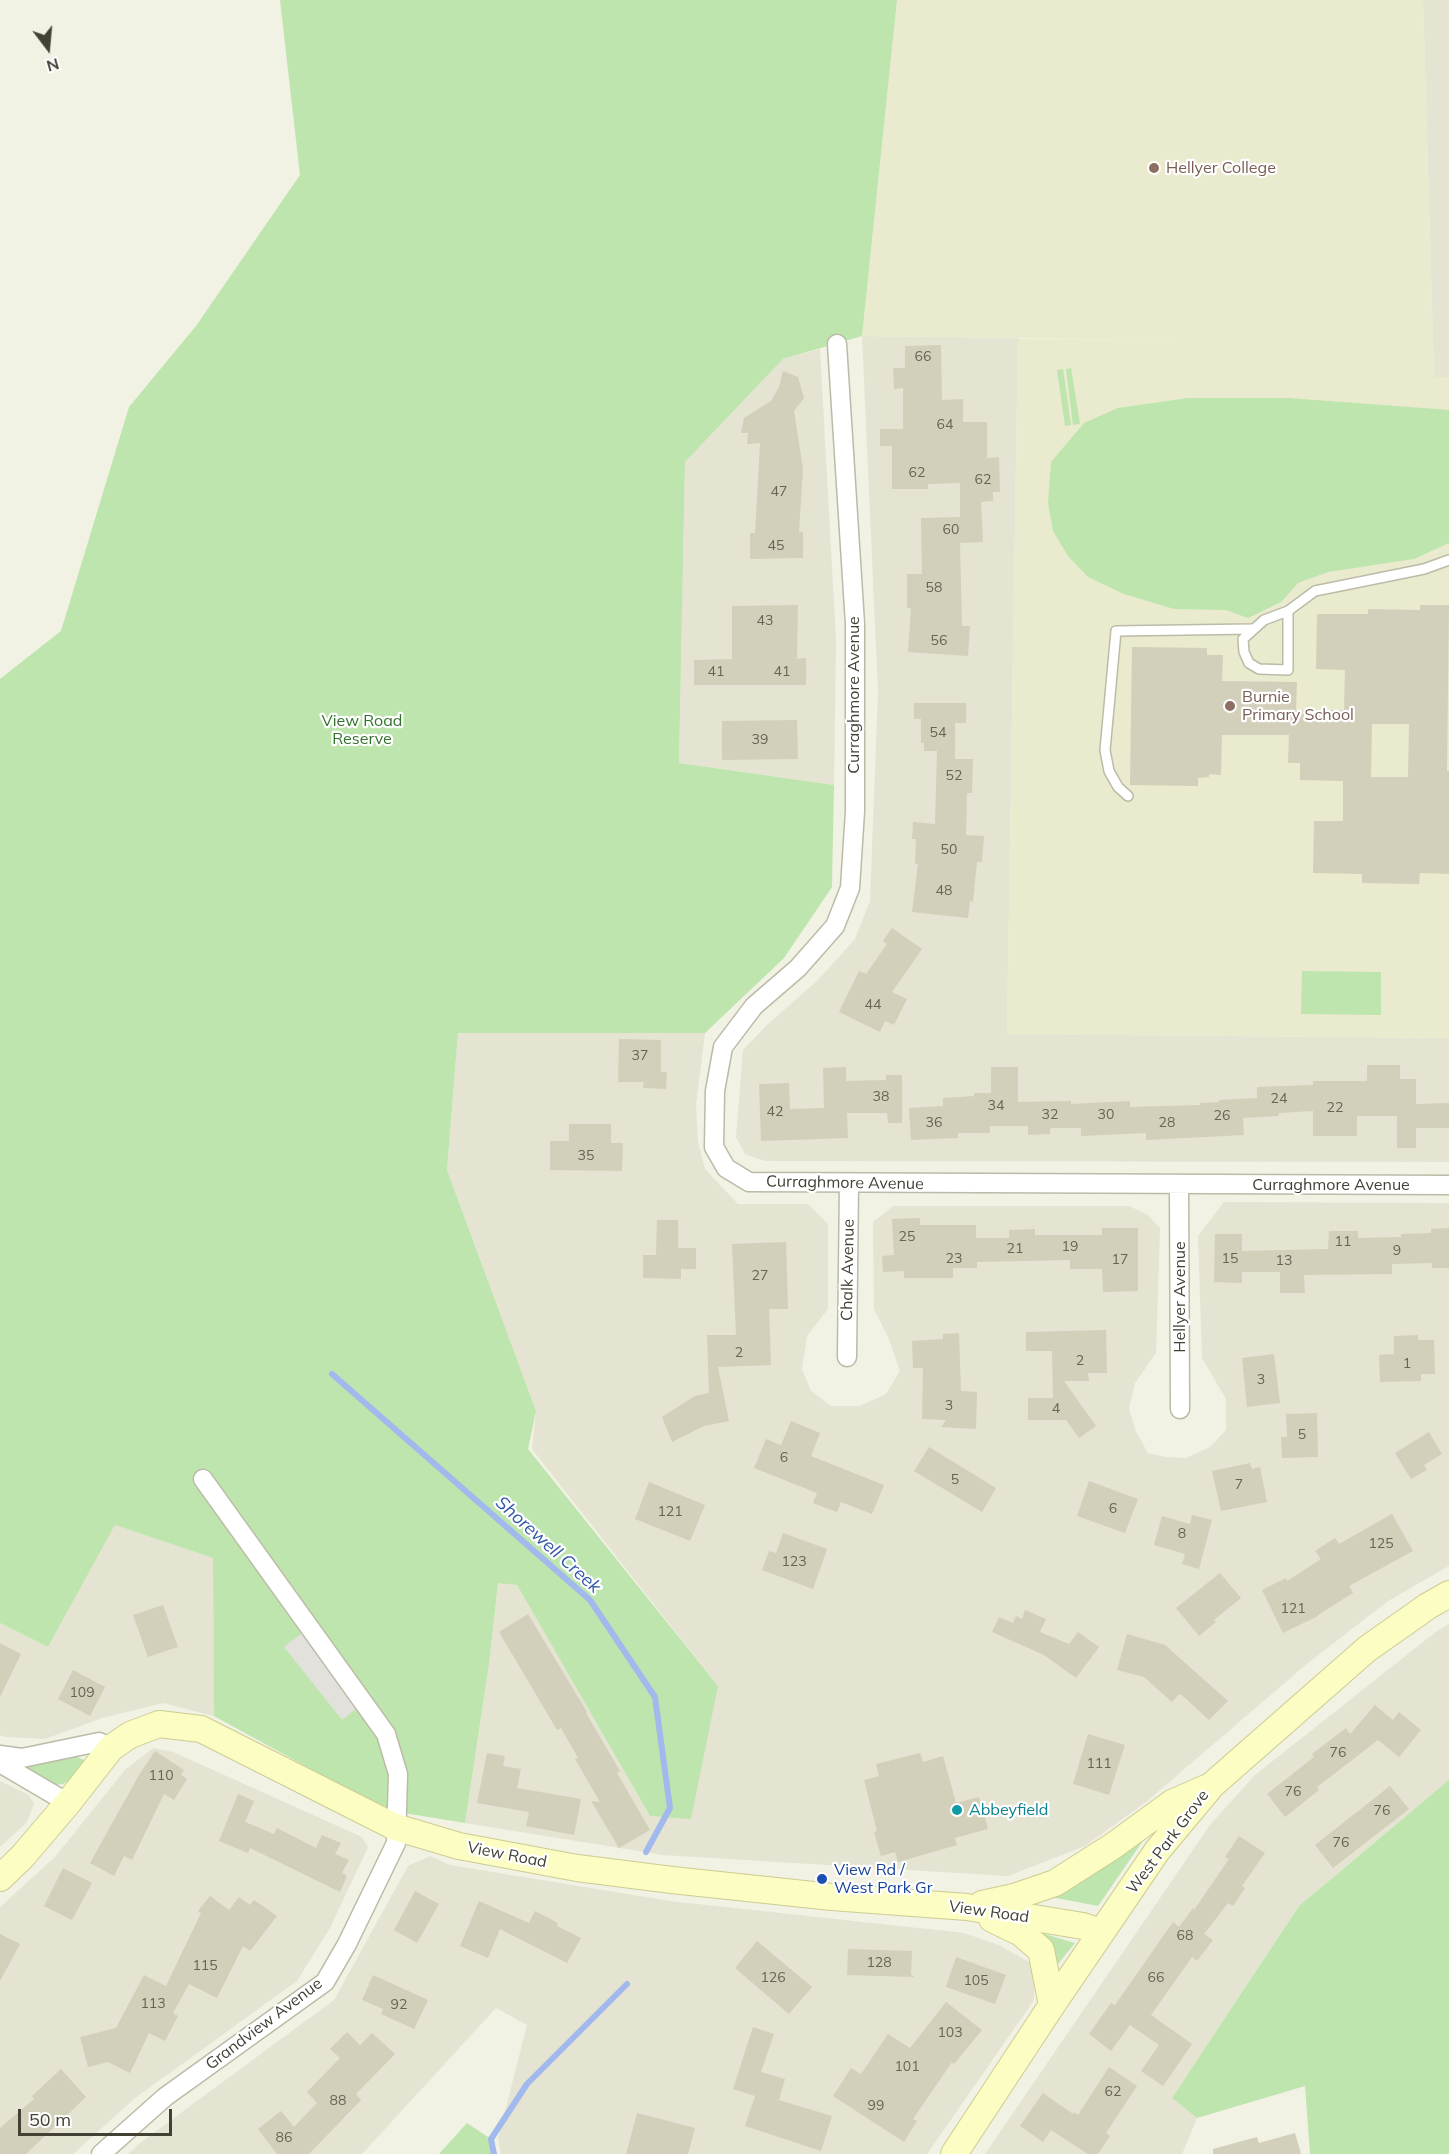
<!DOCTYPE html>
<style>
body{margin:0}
#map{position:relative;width:1449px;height:2154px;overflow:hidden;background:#f1f1e4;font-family:Mulish,sans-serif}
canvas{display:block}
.north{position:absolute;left:18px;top:18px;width:60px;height:60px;-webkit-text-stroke:4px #fff;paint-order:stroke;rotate:164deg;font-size:16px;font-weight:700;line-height:24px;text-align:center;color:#434134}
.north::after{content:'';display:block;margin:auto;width:21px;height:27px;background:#434134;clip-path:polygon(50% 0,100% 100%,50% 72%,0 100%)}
.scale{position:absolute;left:18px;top:2109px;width:154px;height:27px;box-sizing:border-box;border:3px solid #434134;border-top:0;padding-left:8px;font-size:18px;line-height:21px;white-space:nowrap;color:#434134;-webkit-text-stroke:4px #fff;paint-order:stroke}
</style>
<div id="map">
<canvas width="1449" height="2154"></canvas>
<div class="north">N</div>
<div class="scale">50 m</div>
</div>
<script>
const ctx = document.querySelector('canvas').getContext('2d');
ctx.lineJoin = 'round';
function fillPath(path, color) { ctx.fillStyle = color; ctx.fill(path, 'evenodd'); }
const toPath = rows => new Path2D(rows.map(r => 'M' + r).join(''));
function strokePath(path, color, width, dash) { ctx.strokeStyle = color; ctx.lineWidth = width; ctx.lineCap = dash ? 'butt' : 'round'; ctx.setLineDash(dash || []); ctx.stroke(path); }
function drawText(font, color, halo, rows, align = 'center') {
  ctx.font = font + ' Mulish,sans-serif'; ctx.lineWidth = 4.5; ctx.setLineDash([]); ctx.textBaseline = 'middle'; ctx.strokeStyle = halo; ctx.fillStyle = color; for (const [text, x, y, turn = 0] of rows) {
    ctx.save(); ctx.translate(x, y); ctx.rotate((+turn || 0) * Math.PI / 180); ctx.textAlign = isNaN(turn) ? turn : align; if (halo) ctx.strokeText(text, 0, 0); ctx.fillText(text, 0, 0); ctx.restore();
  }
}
fillPath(toPath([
 [1423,0,1449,0,1449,377,1434,377],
 [862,336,1018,338,1007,1034,1449,1038,1449,1162,765,1161,745,1154,736,1137,743,1050,767,1025,819,979,855,939,870,901,878,692],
 [820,349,836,640,834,785,679,763,685,462,783,359],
 [458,1033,705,1033,696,1104,698,1142,705,1169,738,1204,808,1204,828,1224,828,1309,807,1336,802,1369,811,1391,831,1406,860,1406,886,1394,900,1371,889,1339,874,1309,873,1222,893,1206,1129,1206,1148,1215,1160,1228,1156,1353,1135,1383,1129,1408,1136,1432,1148,1453,1165,1457,1186,1458,1210,1447,1226,1430,1226,1399,1202,1358,1198,1236,1224,1202,1449,1203,1449,1566,1388,1601,1308,1663,1146,1802,1085,1846,1008,1876,663,1855,465,1823,489,1664,498,1582,517,1585,650,1816,718,1686,532,1449,536,1411,447,1170],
 [115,1525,213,1558,214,1716,163,1703,102,1718,45,1739,5,1737,0,1735,0,1623,48,1647],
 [1449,1624,1449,1780,1299,1906,1172,2098,1197,2118,1182,2154,985,2154,1210,1825,1255,1775,1437,1631],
 [153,1748,173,1752,362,1837,368,1847,330,1928,297,1981,135,2098,73,2154,0,2154,0,1907,55,1857,125,1770],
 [0,1781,29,1795,34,1804,27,1822,0,1847],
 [430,1856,450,1865,670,1901,964,1933,999,1945,1034,1965,1034,2000,927,2154,501,2154,498,2139,527,2025,496,2008,362,2154,128,2154,140,2143,334,2000,408,1866]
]), '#e5e4d2');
fillPath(toPath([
 [897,0,1423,0,1434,377,1449,377,1449,1038,1007,1034,1018,339,1179,340,862,336]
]), '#eaeace');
fillPath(toPath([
 [280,0,897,0,862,336,783,359,685,462,679,763,834,785,832,887,784,958,705,1033,458,1033,447,1170,536,1411,528,1449,718,1686,691,1819,650,1816,517,1585,498,1583,489,1664,465,1823,398,1812,362,1797,214,1716,213,1558,115,1525,48,1647,0,1623,0,679,61,631,129,407,196,326,300,175],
 [1071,368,1080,424,1073,425,1066,369],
 [1063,369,1071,425,1065,426,1057,370],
 [1188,398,1288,398,1449,410,1449,543,1414,559,1328,572,1298,583,1281,602,1248,618,1226,610,1174,609,1124,594,1088,577,1068,556,1053,531,1048,503,1051,462,1084,423,1118,408],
 [1302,971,1381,972,1381,1015,1301,1014],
 [77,1757,84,1760,85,1766,73,1778,63,1784,53,1785,19,1767,39,1765,59,1758],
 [1449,1780,1449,2154,1310,2154,1305,2086,1197,2118,1172,2098,1299,1906],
 [1151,1829,1098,1906,1046,1896],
 [1038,1932,1075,1943,1058,1964],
 [467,2123,491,2139,494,2154,439,2154]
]), '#bde5ad');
fillPath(toPath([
 [312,1625,370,1698,342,1720,284,1647]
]), '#e2e1dc');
strokePath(toPath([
 [332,1374,590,1600,655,1697,670,1808,646,1852],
 [494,2154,491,2139,527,2084,627,1984]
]), '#a1b9ed', 6);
fillPath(toPath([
 [941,345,942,400,963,399,963,422,987,422,987,458,999,457,1000,492,993,492,993,501,981,502,983,542,960,543,962,626,970,626,968,656,908,652,911,608,907,608,907,574,922,574,921,518,960,517,960,483,928,484,928,489,892,489,892,446,880,446,880,429,903,429,903,388,894,389,893,368,905,368,905,346],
 [783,371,798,377,804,398,794,411,803,469,799,532,803,532,803,558,750,559,750,533,755,533,760,443,747,444,748,433,741,433,744,418,771,401,779,387],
 [798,605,797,659,806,658,806,685,694,685,694,660,732,659,732,606],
 [1420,605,1449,605,1447,771,1449,771,1449,874,1420,873,1419,884,1362,883,1362,874,1313,873,1314,821,1343,821,1343,781,1300,780,1300,763,1288,763,1289,735,1222,735,1221,775,1209,774,1209,777,1198,778,1198,786,1130,785,1132,647,1207,648,1207,655,1223,655,1222,681,1297,682,1296,710,1344,710,1345,670,1316,669,1317,614,1368,614,1368,609,1420,610],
 [1372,724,1409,724,1408,777,1371,777],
 [914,703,966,703,966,723,955,723,955,759,973,759,972,793,967,793,966,835,984,836,982,862,977,862,973,902,970,901,968,918,912,912,918,864,915,864,916,839,912,839,913,822,935,824,937,751,924,751,924,743,921,743,921,719,914,719],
 [797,720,798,759,722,760,722,721],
 [892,928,922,949,892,992,907,999,894,1025,885,1021,880,1032,839,1012,859,971,866,974,887,944,883,941],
 [619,1039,661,1040,661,1072,667,1072,666,1089,643,1088,644,1082,618,1082],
 [1367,1065,1400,1065,1400,1079,1416,1079,1416,1104,1449,1103,1449,1128,1416,1128,1416,1148,1397,1148,1397,1116,1357,1116,1357,1136,1313,1136,1313,1111,1279,1113,1278,1116,1243,1118,1244,1135,1146,1140,1146,1133,1081,1136,1081,1128,1050,1128,1050,1134,1028,1135,1028,1126,990,1126,990,1133,958,1133,958,1138,911,1140,909,1108,943,1106,943,1098,974,1096,974,1093,991,1093,991,1067,1018,1067,1018,1102,1071,1101,1071,1104,1130,1101,1130,1107,1200,1105,1200,1103,1219,1102,1219,1100,1257,1098,1257,1087,1313,1085,1313,1081,1367,1081],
 [846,1067,846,1081,886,1080,886,1075,902,1075,902,1123,888,1123,887,1113,847,1113,848,1138,761,1141,759,1084,789,1083,790,1109,824,1108,823,1068],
 [569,1124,611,1124,611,1143,623,1143,622,1171,550,1170,550,1141,569,1141],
 [920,1218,920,1225,976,1225,976,1238,1009,1238,1009,1230,1035,1229,1035,1235,1102,1235,1102,1228,1138,1228,1138,1291,1103,1292,1102,1269,1070,1269,1070,1260,977,1262,977,1268,953,1268,953,1278,904,1278,904,1271,883,1272,882,1256,894,1255,892,1219],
 [657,1220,678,1220,678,1248,696,1248,696,1269,681,1269,681,1279,643,1278,643,1255,656,1255],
 [1449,1228,1449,1268,1432,1268,1432,1263,1392,1264,1392,1274,1304,1275,1305,1293,1280,1293,1280,1272,1242,1272,1242,1283,1214,1282,1215,1234,1242,1234,1242,1251,1328,1249,1329,1231,1358,1231,1358,1238,1401,1237,1401,1234,1431,1233,1431,1229],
 [786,1242,788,1309,769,1309,771,1365,718,1367,729,1421,704,1426,672,1442,662,1417,695,1396,709,1393,707,1335,736,1335,732,1244],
 [1106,1330,1107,1373,1088,1373,1089,1381,1064,1381,1096,1426,1079,1438,1066,1420,1028,1420,1028,1398,1053,1398,1052,1351,1026,1351,1026,1332],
 [959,1333,961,1391,977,1392,976,1429,941,1427,946,1420,922,1419,923,1368,913,1368,912,1341,943,1339,943,1334],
 [1418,1335,1418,1340,1434,1340,1435,1374,1421,1374,1421,1381,1380,1382,1379,1355,1394,1354,1394,1336],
 [1274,1354,1280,1403,1247,1407,1242,1358],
 [1317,1413,1318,1457,1282,1458,1281,1437,1287,1437,1286,1414],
 [791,1421,820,1433,811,1456,884,1485,872,1514,841,1502,837,1512,813,1503,817,1493,754,1468,766,1439,781,1445],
 [1429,1432,1442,1454,1424,1465,1427,1470,1411,1479,1395,1453],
 [929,1447,996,1488,982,1512,914,1471],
 [1250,1463,1252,1469,1260,1467,1267,1502,1221,1511,1212,1471],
 [1089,1481,1138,1499,1125,1533,1077,1516],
 [649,1482,705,1505,690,1541,635,1519],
 [1392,1514,1413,1551,1349,1586,1353,1593,1318,1615,1318,1616,1283,1633,1262,1590,1286,1578,1287,1581,1321,1559,1315,1551,1335,1538,1339,1544],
 [1192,1515,1212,1520,1199,1569,1182,1564,1185,1554,1154,1545,1162,1516,1190,1524],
 [783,1533,827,1549,813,1589,762,1570,769,1551,776,1553],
 [1220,1573,1241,1598,1214,1620,1216,1622,1199,1636,1176,1608],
 [163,1605,178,1647,148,1657,133,1615],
 [1025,1610,1046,1619,1040,1632,1069,1644,1078,1632,1099,1647,1076,1678,1044,1655,992,1632,999,1617,1013,1623,1016,1616,1022,1619],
 [528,1614,587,1712,586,1713,620,1771,617,1773,650,1830,619,1848,591,1801,600,1802,575,1759,578,1758,561,1728,557,1730,499,1632],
 [1127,1634,1165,1645,1228,1701,1209,1720,1183,1696,1179,1694,1172,1702,1144,1677,1117,1670],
 [0,1643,21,1654,0,1697],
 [73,1670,105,1687,90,1716,58,1699],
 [1375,1705,1393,1720,1399,1712,1421,1730,1399,1757,1378,1740,1317,1787,1319,1790,1285,1817,1267,1794,1314,1757,1312,1754,1346,1728,1350,1734],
 [1088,1734,1125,1745,1109,1795,1073,1784],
 [155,1751,184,1770,181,1775,187,1779,174,1800,164,1794,132,1860,124,1856,114,1876,90,1863,139,1775],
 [487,1753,505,1756,503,1766,521,1769,517,1788,581,1799,574,1835,526,1826,529,1812,477,1803],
 [920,1753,923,1762,943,1756,956,1803,979,1797,988,1829,955,1838,957,1845,898,1862,895,1852,881,1856,874,1832,877,1831,864,1780,879,1776,876,1764],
 [1390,1786,1409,1809,1333,1868,1315,1845],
 [238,1794,254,1801,245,1822,274,1834,277,1828,316,1848,322,1835,341,1843,335,1854,349,1860,342,1873,347,1876,340,1892,250,1848,248,1853,219,1841],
 [1239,1836,1265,1853,1242,1886,1245,1888,1233,1906,1228,1903,1204,1934,1213,1940,1197,1961,1192,1957,1151,2015,1192,2044,1163,2086,1141,2071,1159,2045,1130,2025,1111,2051,1089,2034,1111,2003,1115,2005,1173,1922,1179,1927,1193,1908,1194,1910,1229,1859,1225,1857],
 [63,1868,92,1883,72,1920,44,1906],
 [415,1891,439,1904,417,1943,394,1930],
 [210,1896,229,1910,239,1897,250,1905,254,1900,277,1916,250,1951,243,1946,217,1998,189,1984,173,2013,178,2016,165,2041,149,2033,130,2073,108,2062,88,2067,80,2037,116,2028,144,1975,166,1986,201,1913,198,1911],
 [479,1901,529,1923,535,1911,558,1923,557,1926,581,1938,567,1963,500,1929,488,1958,460,1946],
 [0,1934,20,1944,0,1981],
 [757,1941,812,1987,789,2014,735,1968],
 [848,1949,912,1951,911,1974,914,1977,847,1975],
 [956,1957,1006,1975,995,2004,946,1987],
 [373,1975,428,2000,414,2029,381,2014,383,2009,362,2000],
 [946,2002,982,2030,954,2064,952,2062,913,2119,917,2121,904,2142,833,2096,851,2068,861,2074,888,2034,910,2048],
 [753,2027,774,2034,761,2072,785,2079,779,2100,832,2116,821,2151,745,2126,755,2096,733,2089],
 [347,2032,360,2045,372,2033,395,2054,356,2094,361,2100,309,2154,277,2154,258,2129,281,2111,294,2127,317,2103,307,2092,340,2058,330,2049],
 [1109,2067,1137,2086,1106,2133,1110,2136,1098,2154,1088,2154,1051,2130,1043,2142,1020,2126,1043,2093,1073,2114,1074,2112,1078,2115],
 [61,2069,86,2097,26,2154,0,2154,0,2128,34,2099,32,2096],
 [637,2113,695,2128,688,2154,626,2154],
 [1295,2133,1301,2154,1213,2154,1213,2149,1257,2137,1259,2143]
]), '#d2cfba');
const lane = toPath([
 [1288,611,1288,670,1259,669,1249,663,1244,652,1243,639,1264,620,1288,611,1315,591,1424,569,1449,560],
 [1128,796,1118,787,1109,771,1105,750,1116,631,1252,629]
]);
const street = toPath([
 [837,344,855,624,855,811,850,888,835,926,798,968,754,1006,723,1047,715,1091,714,1147,726,1168,749,1182,1449,1185],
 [1179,1185,1180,1409],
 [847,1357,849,1183],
 [0,1755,22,1758,99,1742,111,1748],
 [0,1763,68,1803],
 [101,2154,165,2097,325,1982,347,1944,396,1843,398,1774,386,1734,203,1479]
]);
const secondary = toPath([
 [0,1878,22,1857,68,1803,111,1748,130,1735,159,1724,201,1729,395,1827,459,1846,577,1868,672,1880,832,1897,967,1907,1083,1926,1101,1932],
 [982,1904,1014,1897,1055,1883,1113,1846,1172,1803,1206,1788],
 [992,1919,1021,1933,1041,1950,1052,2005],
 [954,2154,1052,2005,1157,1851,1212,1785,1367,1649,1428,1606,1449,1594]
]);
strokePath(lane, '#bcbba7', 12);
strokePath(street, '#bcbba7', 21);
strokePath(secondary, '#cdcc92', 28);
strokePath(lane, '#fff', 9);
strokePath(street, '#fff', 18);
strokePath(secondary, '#fbfdc2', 26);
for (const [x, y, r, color] of [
 [1154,168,6,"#8d6e63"],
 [1230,706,6,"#8d6e63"],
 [957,1810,6,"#0f9aa8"],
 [822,1879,6,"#1a4fb4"]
]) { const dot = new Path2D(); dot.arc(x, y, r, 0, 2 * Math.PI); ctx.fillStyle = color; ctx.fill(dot); strokePath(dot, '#fff', 2); }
drawText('14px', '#676456', null, [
 ["66",923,357],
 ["64",945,425],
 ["62",917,473],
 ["62",983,480],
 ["47",779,492],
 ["60",951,530],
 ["45",776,546],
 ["58",934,588],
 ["43",765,621],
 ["56",939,641],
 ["41",716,672],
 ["41",782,672],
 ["54",938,733],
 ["39",760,740],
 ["52",954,776],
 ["50",949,850],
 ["48",944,891],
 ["44",873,1005],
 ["37",640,1056],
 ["38",881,1097],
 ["24",1279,1099],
 ["34",996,1106],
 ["22",1335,1108],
 ["42",775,1112],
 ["32",1050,1115],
 ["30",1106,1115],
 ["26",1222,1116],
 ["36",934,1123],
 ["28",1167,1123],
 ["35",586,1156],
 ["25",907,1237],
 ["11",1343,1242],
 ["19",1070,1247],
 ["21",1015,1249],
 ["9",1397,1251],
 ["23",954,1259],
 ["15",1230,1259],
 ["17",1120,1260],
 ["13",1284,1261],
 ["27",760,1276],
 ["2",739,1353],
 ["2",1080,1361],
 ["1",1407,1364],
 ["3",1261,1380],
 ["3",949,1406],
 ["4",1056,1409],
 ["5",1302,1435],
 ["6",784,1458],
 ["5",955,1480],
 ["7",1239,1485],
 ["6",1113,1509],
 ["121",670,1512],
 ["8",1182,1534],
 ["125",1381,1544],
 ["123",794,1562],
 ["121",1293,1609],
 ["109",82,1693],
 ["76",1338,1753],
 ["111",1099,1764],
 ["110",161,1776],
 ["76",1293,1792],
 ["76",1382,1811],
 ["76",1341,1843],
 ["68",1185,1936],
 ["128",879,1963],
 ["115",205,1966],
 ["126",773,1978],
 ["66",1156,1978],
 ["105",976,1981],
 ["113",153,2004],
 ["92",399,2005],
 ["103",950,2033],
 ["101",907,2067],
 ["62",1113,2092],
 ["88",338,2101],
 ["99",876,2106],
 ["86",284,2138]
]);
drawText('16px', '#785e54', '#fff', [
 ["Hellyer College",1166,168],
 ["Burnie",1242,697],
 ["Primary School",1242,715]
], 'left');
drawText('16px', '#434134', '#fff', [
 ["Curraghmore Avenue",854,695,-90],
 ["Curraghmore Avenue",845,1183,1],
 ["Curraghmore Avenue",1331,1185],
 ["Chalk Avenue",848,1270,-89],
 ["Hellyer Avenue",1180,1297,-90],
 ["West Park Grove",1168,1842,-53],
 ["View Road",507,1855,11],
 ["View Road",989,1912,8],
 ["Grandview Avenue",264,2024,-37]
]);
drawText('16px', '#32722a', '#fff', [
 ["View Road",362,721],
 ["Reserve",362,739]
]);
drawText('16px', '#0d838f', '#fff', [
 ["Abbeyfield",969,1810]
], 'left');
drawText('16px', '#164399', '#fff', [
 ["View Rd /",834,1870],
 ["West Park Gr",834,1888]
], 'left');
drawText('italic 18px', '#3157ab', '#fff', [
 ["Shorewell Creek",548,1545,42]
]);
</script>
